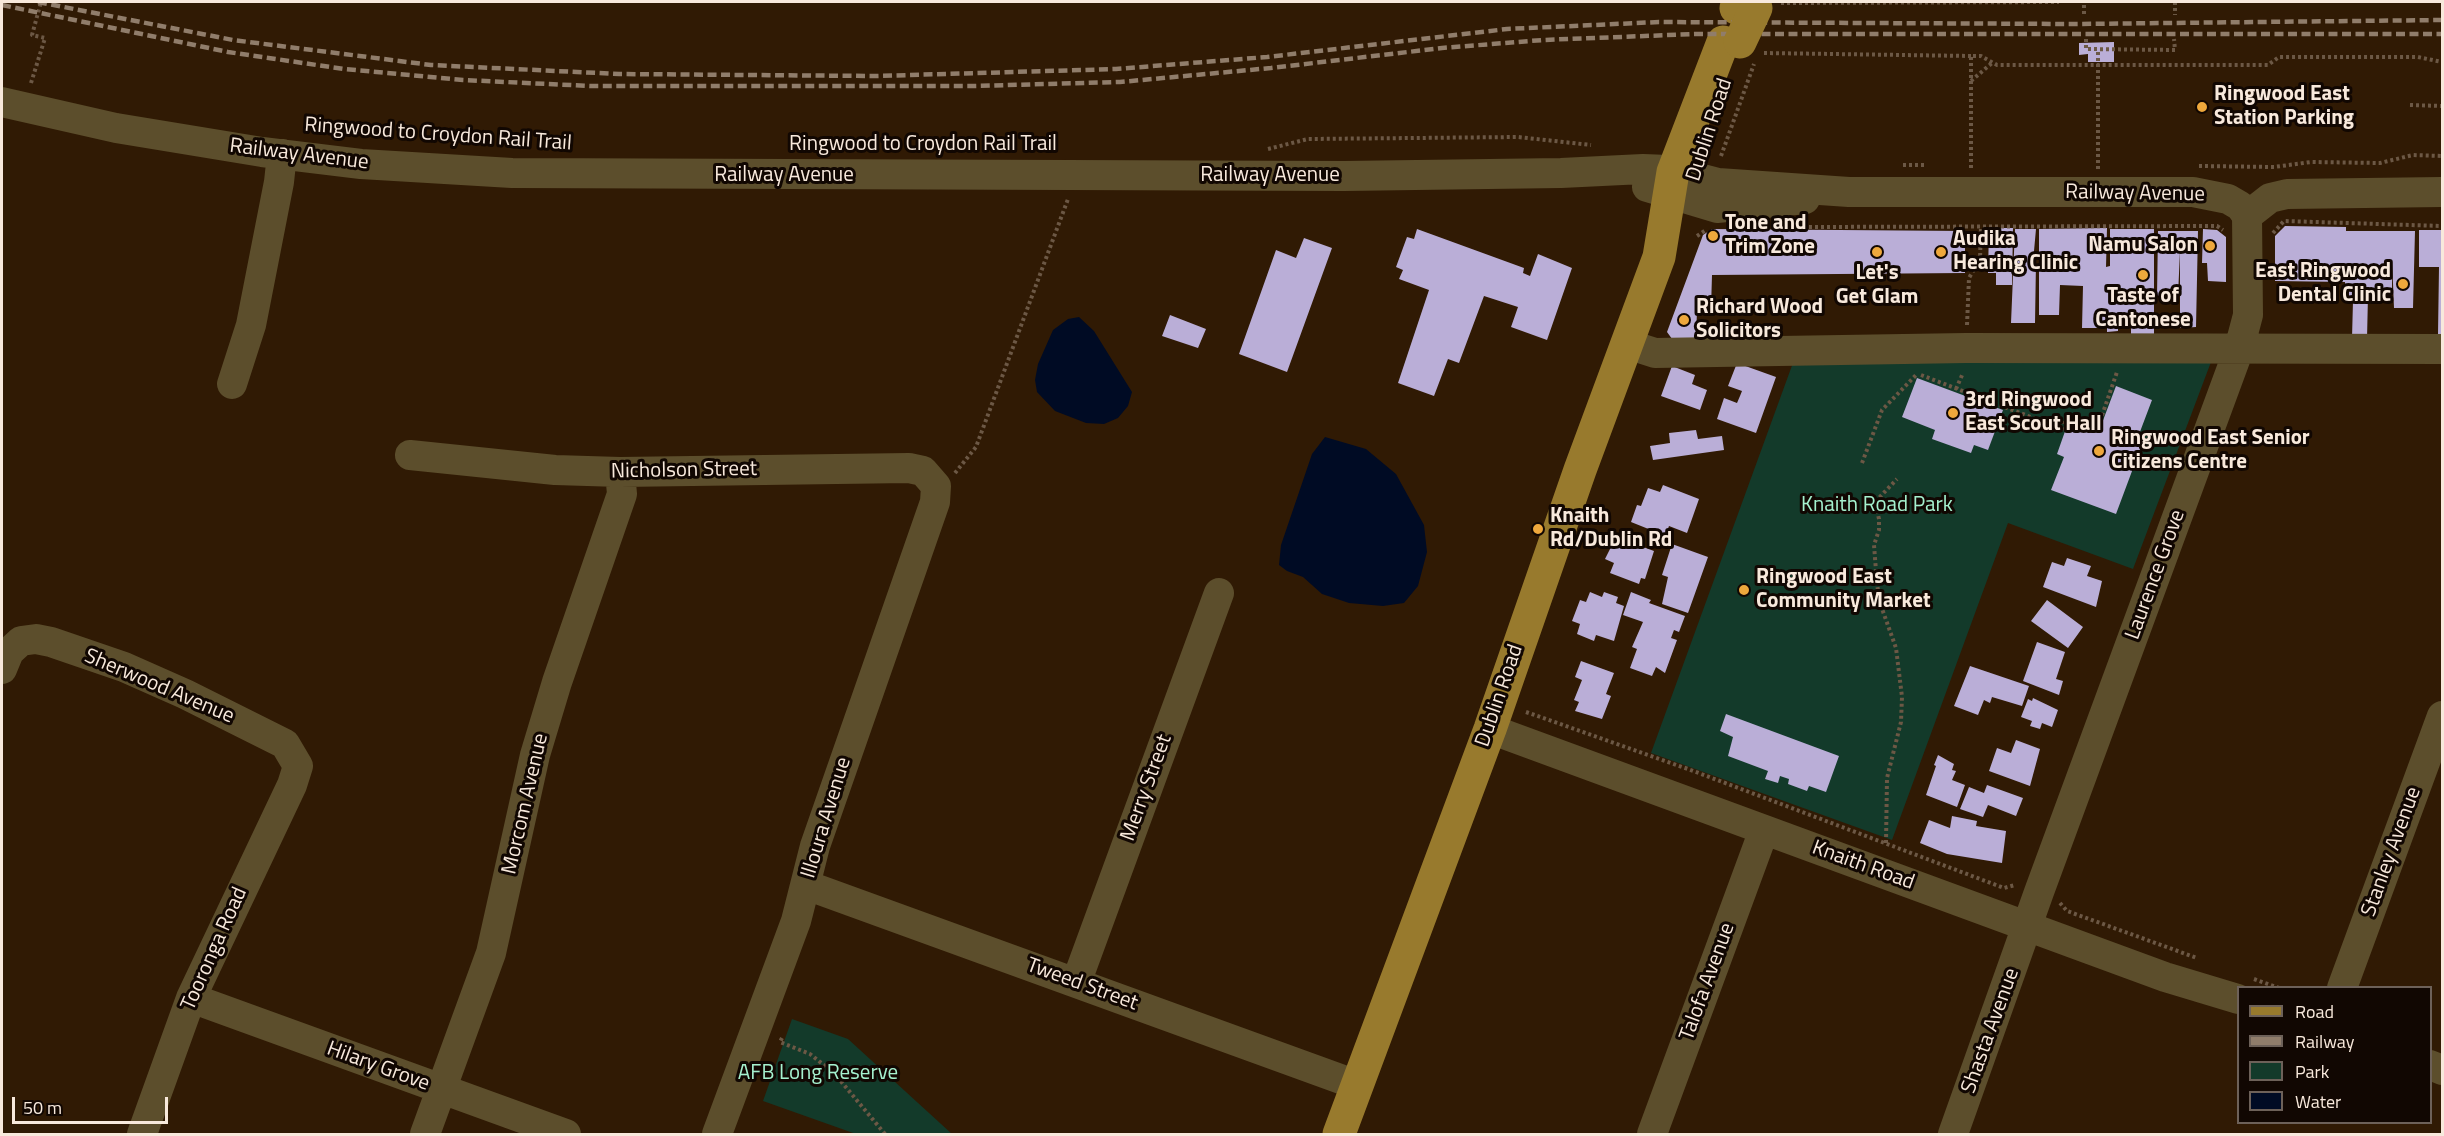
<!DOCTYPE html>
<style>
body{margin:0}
#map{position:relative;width:2444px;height:1136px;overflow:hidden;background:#301a04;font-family:"Titillium Web",sans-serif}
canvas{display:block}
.frame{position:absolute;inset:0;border:3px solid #f8e9dc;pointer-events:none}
.legend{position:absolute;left:2237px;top:986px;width:195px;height:138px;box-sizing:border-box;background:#110702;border:2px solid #6d6159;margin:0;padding:8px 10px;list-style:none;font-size:18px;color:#f8e9dc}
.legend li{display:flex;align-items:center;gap:12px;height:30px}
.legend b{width:30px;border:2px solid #6d6159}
.scale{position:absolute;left:12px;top:1097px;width:156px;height:27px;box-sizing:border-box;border:3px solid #f8e9dc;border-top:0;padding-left:8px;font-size:18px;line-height:21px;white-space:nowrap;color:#f8e9dc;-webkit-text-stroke:4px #110702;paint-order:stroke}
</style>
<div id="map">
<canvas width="2444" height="1136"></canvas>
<div class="frame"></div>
<ul class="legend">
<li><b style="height:8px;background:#987a2d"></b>Road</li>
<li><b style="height:8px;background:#907d6b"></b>Railway</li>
<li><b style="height:16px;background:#133a2a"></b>Park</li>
<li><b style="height:16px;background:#000b24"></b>Water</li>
</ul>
<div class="scale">50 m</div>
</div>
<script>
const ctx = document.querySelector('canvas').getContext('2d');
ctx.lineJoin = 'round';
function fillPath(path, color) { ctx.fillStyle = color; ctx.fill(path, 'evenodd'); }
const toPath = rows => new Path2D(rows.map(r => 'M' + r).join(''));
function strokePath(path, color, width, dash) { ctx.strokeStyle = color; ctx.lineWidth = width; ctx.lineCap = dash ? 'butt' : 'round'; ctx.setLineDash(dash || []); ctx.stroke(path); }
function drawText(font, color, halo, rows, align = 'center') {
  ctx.font = font + ' "Titillium Web",sans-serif'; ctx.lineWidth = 6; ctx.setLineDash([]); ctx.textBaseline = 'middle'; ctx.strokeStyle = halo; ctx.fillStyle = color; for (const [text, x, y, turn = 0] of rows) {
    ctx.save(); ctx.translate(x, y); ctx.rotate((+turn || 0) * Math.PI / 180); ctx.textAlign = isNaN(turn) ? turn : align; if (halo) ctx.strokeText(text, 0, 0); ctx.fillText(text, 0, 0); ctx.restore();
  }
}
fillPath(toPath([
 [2214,354,2133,569,2008,523,1892,840,1651,753,1794,360],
 [792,1019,848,1039,952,1134,856,1134,763,1101]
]), '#133a2a');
fillPath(toPath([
 [1079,317,1094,331,1132,392,1128,406,1118,418,1104,424,1086,423,1055,411,1037,392,1035,380,1038,364,1053,330,1068,319],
 [1325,437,1366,449,1396,474,1424,525,1427,552,1418,586,1404,603,1383,606,1349,603,1322,594,1303,577,1287,571,1279,565,1281,545,1312,454]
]), '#000b24');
fillPath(toPath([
 [2114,42,2114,62,2088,62,2088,54,2079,55,2079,43],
 [2285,226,2346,227,2346,231,2415,231,2413,308,2394,308,2392,259,2392,295,2368,295,2367,339,2352,338,2353,301,2346,301,2345,282,2275,281,2275,236],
 [1989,228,2013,228,2012,285,1996,285,1996,273,1988,273],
 [2107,228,2106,267,2110,266,2110,229,2154,229,2154,344,2131,344,2131,320,2118,320,2118,331,2107,332,2107,328,2082,328,2083,286,2060,285,2059,315,2039,315,2039,229],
 [1417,229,1524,268,1523,273,1530,276,1538,254,1572,268,1547,340,1511,327,1518,307,1484,296,1459,363,1448,359,1434,396,1398,383,1429,290,1399,279,1403,270,1396,267,1407,237,1414,239],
 [1712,229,1965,231,1965,273,1712,275,1711,309,1697,309,1696,343,1675,343,1667,332,1703,235],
 [2015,229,2036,229,2033,262,2036,262,2035,323,2011,323],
 [2203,229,2217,230,2226,237,2226,282,2208,281,2207,263,2202,263],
 [2419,230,2442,230,2442,334,2438,334,2439,267,2419,267],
 [2158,231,2198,231,2196,327,2180,328,2180,251,2178,296,2157,296],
 [1304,238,1332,248,1287,372,1239,354,1276,250,1296,258],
 [1170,315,1206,329,1198,348,1162,336],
 [1737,363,1776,377,1756,433,1717,419,1724,398,1737,403,1740,396,1742,391,1728,386],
 [1672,366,1695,375,1692,384,1707,390,1700,410,1661,396],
 [1917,378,2003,410,1988,450,1974,445,1971,453,1932,439,1935,430,1902,417],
 [2116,386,2152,400,2135,445,2141,447,2116,514,2051,490,2064,457,2057,454,2069,420,2099,431],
 [1696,430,1698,439,1722,436,1724,450,1653,460,1650,446,1670,443,1669,433],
 [1663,485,1699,499,1687,533,1669,526,1666,534,1661,534,1631,522,1637,505,1641,506,1648,488,1660,492],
 [1616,537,1654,551,1645,579,1641,578,1639,584,1610,573,1614,563,1605,559],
 [1672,544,1708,557,1688,613,1662,604,1668,577,1662,575],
 [2067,558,2091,566,2087,576,2102,581,2096,607,2043,587,2052,562,2064,566],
 [1590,592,1602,597,1604,592,1618,597,1616,603,1624,606,1614,641,1596,635,1594,641,1577,634,1580,624,1572,621,1580,600,1586,602],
 [1631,592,1651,600,1649,603,1685,616,1679,632,1674,630,1671,638,1677,640,1665,673,1656,667,1652,676,1630,668,1637,649,1632,647,1643,622,1623,615],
 [2047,600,2083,627,2068,648,2031,621],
 [2037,642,2065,652,2056,679,2063,681,2059,695,2023,681],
 [1581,661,1614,673,1606,694,1611,696,1602,719,1575,711,1579,702,1574,700,1582,680,1575,677],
 [1970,666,2029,686,2022,706,1992,697,1990,703,1984,700,1978,715,1954,706],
 [2033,698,2058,710,2052,727,2042,723,2040,729,2030,726,2032,721,2021,717,2028,699,2032,701],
 [1726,714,1839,756,1826,792,1809,786,1807,791,1788,784,1789,779,1780,776,1778,783,1765,779,1768,771,1728,756,1733,737,1720,731],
 [2016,740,2040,749,2030,786,1989,771,1997,748,2011,753],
 [1938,755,1954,764,1952,770,1956,771,1952,780,1965,785,1957,807,1926,795,1936,766,1934,765],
 [1987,785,2023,798,2016,816,1988,805,1983,817,1960,809,1969,787,1984,793],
 [1952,816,1977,821,1976,826,2006,831,2002,863,1947,854,1920,843,1929,820,1950,828]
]), '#baaed7');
strokePath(toPath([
 [2175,2,2175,15],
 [1781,3,2059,2],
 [2084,14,2084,2],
 [2086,39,2086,49,2175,50,2174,39],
 [1764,53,1971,56],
 [1971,81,1992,63],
 [31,83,45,38,32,35,41,2],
 [2410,105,2442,106],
 [1268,149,1308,139,1518,137,1591,145],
 [1721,156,1754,64],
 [1903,165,1925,165],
 [2199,166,2274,167,2311,162,2380,163,2413,155,2442,156],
 [1971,168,1971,56,1981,56,1997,65,2268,65,2279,57,2418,57,2442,62],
 [2098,169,2098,49],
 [1797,227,2217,226,2223,230],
 [2273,233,2284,221,2442,226],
 [1697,236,1706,230],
 [1967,325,1969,278,1980,259,1981,227],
 [1921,375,2062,429,2067,416,2098,427,2117,372],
 [1956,389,1963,373],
 [1862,463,1882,410,1917,374],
 [955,473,976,447,1068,199],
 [1526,712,1688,769,2004,888,2015,885],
 [1886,843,1887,778,1901,722,1902,697,1896,648,1880,603,1877,584,1874,545,1879,530,1879,519,1875,502,1897,479],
 [2060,903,2067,911,2197,958],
 [2254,979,2279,988],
 [782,1038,780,1042,810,1054,834,1073,885,1134]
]), '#6c5845', 4, [3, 3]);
strokePath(toPath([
 [2,102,116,128,262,152,361,164,512,173,1344,176,1561,173,1643,169,1668,170,1718,183,1849,192,2193,192,2228,199,2240,206,2247,216],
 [1647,187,1717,208,1805,199],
 [2247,216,2270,198,2287,194,2442,192],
 [1627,344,1655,353,1966,348,2442,349],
 [232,384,251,325,279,182,282,154],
 [410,455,555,470,620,472,909,468,923,471,936,486,935,502,815,846,796,921,717,1134],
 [2,669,9,652,21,641,36,639,51,642,124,667,185,694,285,744,298,766,292,785,191,998,142,1134],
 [1490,729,2165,977,2238,999],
 [806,885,1357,1085],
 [1076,983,1219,593],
 [2342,988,2442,716],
 [191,998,566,1134],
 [2430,1065,2442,1070],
 [425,1134,491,953,535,755,557,682,622,494,620,472],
 [1652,1134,1764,830],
 [1953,1134,2039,892,2239,349,2248,315,2247,216]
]), '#5c4e2c', 30);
strokePath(toPath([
 [1736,8,1738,2],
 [1339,1134,1490,729,1580,470,1659,257,1673,172,1723,42]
]), '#987a2d', 33);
strokePath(toPath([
 [38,2,233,40,431,65,619,74,876,76,1116,69,1267,57,1507,29,1659,22,2075,24,2442,20],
 [2,5,228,52,344,69,463,80,591,86,975,86,1120,82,1271,68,1442,48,1543,40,1695,34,2442,34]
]), '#907d6b', 4.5, [9, 4.5]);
strokePath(toPath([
 [1740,42,1756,8]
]), '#987a2d', 33);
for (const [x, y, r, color] of [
 [2202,107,6,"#eea83c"],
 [1713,236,6,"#eea83c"],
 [2210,246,6,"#eea83c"],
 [1877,252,6,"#eea83c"],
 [1941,252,6,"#eea83c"],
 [2143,275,6,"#eea83c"],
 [2403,284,6,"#eea83c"],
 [1684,320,6,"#eea83c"],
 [1953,413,6,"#eea83c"],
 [2099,451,6,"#eea83c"],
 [1538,529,6,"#eea83c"],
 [1744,590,6,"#eea83c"]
]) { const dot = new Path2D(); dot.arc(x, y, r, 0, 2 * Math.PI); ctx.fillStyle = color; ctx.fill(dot); strokePath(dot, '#110702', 2); }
drawText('bold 21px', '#f8e9dc', '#110702', [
 ["Ringwood East",2214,95],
 ["Station Parking",2214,119],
 ["Tone and",1725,224],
 ["Trim Zone",1725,248],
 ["Audika",1953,240],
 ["Hearing Clinic",1953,264],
 ["Namu Salon",2198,246,"right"],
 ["East Ringwood",2391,272,"right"],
 ["Dental Clinic",2391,296,"right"],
 ["Let's",1877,274,"center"],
 ["Get Glam",1877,298,"center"],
 ["Taste of",2143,297,"center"],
 ["Cantonese",2143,321,"center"],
 ["Richard Wood",1696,308],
 ["Solicitors",1696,332],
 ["3rd Ringwood",1965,401],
 ["East Scout Hall",1965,425],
 ["Ringwood East Senior",2111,439],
 ["Citizens Centre",2111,463],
 ["Knaith",1550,517],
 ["Rd/Dublin Rd",1550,541],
 ["Ringwood East",1756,578],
 ["Community Market",1756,602]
], 'left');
drawText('21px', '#f8e9dc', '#110702', [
 ["Dublin Road",1710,130,-72],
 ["Ringwood to Croydon Rail Trail",438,135,4],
 ["Ringwood to Croydon Rail Trail",923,145],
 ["Railway Avenue",299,155,7],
 ["Railway Avenue",784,176],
 ["Railway Avenue",1270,176],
 ["Railway Avenue",2135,194,1],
 ["Nicholson Street",684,471,-1],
 ["Laurence Grove",2156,575,-70],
 ["Sherwood Avenue",159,687,23],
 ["Dublin Road",1500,696,-71],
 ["Merry Street",1147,788,-70],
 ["Morcom Avenue",526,804,-77],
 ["Illoura Avenue",827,818,-73],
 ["Stanley Avenue",2392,852,-70],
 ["Knaith Road",1863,866,20],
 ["Tooronga Road",215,949,-66],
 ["Talofa Avenue",1708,982,-70],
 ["Tweed Street",1082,985,20],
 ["Shasta Avenue",1991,1031,-70],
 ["Hilary Grove",378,1067,20]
]);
drawText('21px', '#a5f1cf', '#110702', [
 ["Knaith Road Park",1877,506],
 ["AFB Long Reserve",818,1074]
]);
</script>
